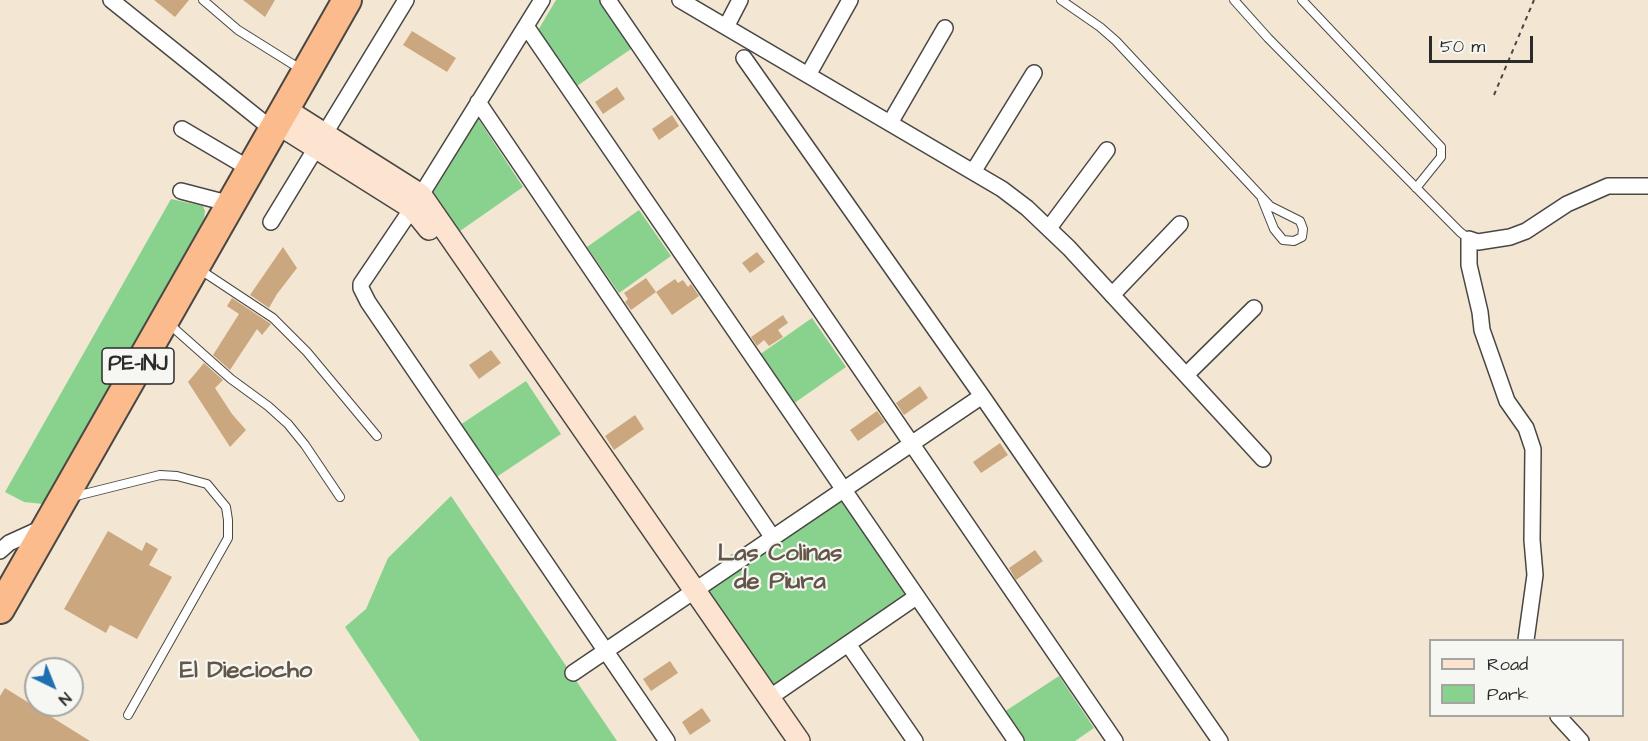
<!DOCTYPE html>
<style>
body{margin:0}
#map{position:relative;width:1648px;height:741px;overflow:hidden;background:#f3e7d3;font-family:"Architects Daughter",sans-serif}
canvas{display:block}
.legend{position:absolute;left:1429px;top:639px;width:195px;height:78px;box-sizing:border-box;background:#f6f6f2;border:2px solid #a5a5a2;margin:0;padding:8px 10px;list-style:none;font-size:18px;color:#2b2b2b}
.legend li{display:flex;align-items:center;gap:12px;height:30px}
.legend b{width:30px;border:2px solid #a5a5a2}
.north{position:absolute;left:24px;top:657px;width:60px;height:60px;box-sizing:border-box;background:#f6f6f2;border:2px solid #a5a5a2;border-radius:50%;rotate:137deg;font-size:16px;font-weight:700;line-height:24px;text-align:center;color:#2b2b2b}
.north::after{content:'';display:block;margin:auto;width:21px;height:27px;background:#1f6fb2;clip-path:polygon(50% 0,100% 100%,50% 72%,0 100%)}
.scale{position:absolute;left:1429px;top:36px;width:104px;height:27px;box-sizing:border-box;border:3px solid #2b2b2b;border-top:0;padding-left:8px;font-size:18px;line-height:21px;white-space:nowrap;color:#2b2b2b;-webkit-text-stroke:4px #f6f6f2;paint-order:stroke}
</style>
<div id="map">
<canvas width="1648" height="741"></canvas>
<ul class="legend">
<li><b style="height:8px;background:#fde4d1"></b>Road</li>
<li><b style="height:16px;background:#89d28e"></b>Park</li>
</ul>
<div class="north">N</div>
<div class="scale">50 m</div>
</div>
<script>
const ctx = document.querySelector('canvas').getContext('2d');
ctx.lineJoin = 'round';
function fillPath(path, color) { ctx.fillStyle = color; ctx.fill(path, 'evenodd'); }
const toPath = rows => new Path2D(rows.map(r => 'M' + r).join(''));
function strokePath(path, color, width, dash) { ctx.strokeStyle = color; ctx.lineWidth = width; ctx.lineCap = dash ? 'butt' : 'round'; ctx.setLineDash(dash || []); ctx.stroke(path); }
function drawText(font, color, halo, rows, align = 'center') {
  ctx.font = font + ' "Architects Daughter",sans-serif'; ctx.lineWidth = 4.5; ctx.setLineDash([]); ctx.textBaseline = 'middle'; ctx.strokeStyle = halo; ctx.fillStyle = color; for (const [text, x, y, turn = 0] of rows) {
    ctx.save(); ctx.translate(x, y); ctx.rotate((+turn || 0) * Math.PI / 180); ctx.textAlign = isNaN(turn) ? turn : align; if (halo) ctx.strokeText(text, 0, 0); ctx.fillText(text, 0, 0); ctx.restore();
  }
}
fillPath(toPath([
 [556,0,601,0,634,47,574,88,537,32],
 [477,117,523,187,460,231,430,190],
 [171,199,203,206,205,211,204,219,43,504,24,502,5,492],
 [639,210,671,256,619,293,587,247],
 [812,318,846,367,793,404,759,355],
 [526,381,561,434,495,478,460,425],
 [451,496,617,741,420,741,345,627,366,609,388,558],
 [841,500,906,596,771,687,706,592],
 [1059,676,1094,728,1075,741,1023,741,1004,712]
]), '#89d28e');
fillPath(toPath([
 [154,0,189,0,175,17],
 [243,0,275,0,265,17],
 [412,31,456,58,447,72,403,45],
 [617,87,625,99,603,114,595,102],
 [672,115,679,126,659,140,652,129],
 [283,247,297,268,277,294,269,308,250,295],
 [757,252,765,262,750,273,742,263],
 [646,278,656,292,675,279,678,283,683,280,688,287,691,284,699,296,672,315,656,292,631,310,625,302,628,299,624,293],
 [232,298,271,324,262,335,257,329,230,370,213,355,239,314,227,306],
 [783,315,788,323,778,330,783,337,769,346,764,340,757,346,751,337],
 [491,350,501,363,479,379,469,365],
 [204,363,223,380,215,388,232,414,246,430,230,447,188,382],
 [920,386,928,398,904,415,896,403],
 [877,411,885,422,858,441,850,430],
 [635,415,644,429,614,450,605,436],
 [1000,443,1008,455,981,473,973,462],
 [108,531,142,551,146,542,158,549,149,565,172,577,137,639,110,625,106,633,64,609],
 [1035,550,1043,561,1016,580,1009,568],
 [670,661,678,673,651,691,643,679],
 [5,688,90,741,0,741,0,696],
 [702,708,711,721,690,735,682,722]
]), '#cba77f');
const lane = toPath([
 [203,0,238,30,302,70],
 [1061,0,1100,27,1116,41,1270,206,1300,221,1303,229,1302,237,1294,241,1283,240,1274,229,1262,199],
 [1234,0,1268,38,1460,232,1469,239],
 [1302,0,1441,147,1441,157,1416,188],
 [199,269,273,318,307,352,377,436],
 [168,323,231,379,268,406,288,424,305,445,340,497],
 [72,497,160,475,177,476,207,484,226,507,228,520,228,538,128,715]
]);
const street = toPath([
 [111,0,273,130],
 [542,0,421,195,361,284,361,288,368,302,667,741],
 [608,0,1115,741],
 [680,0,1002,189,1027,208,1069,248,1263,459],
 [526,26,1016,741],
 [726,27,740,0],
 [744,58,982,396,1220,741],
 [808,75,850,0],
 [478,102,773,538],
 [890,123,945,28],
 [182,129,250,169],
 [973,172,1034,73],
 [181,191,231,204],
 [271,222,406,0],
 [1049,228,1107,150],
 [1112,295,1180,224],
 [1186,375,1254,308],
 [0,551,9,543,42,528],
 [1526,640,1535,575,1532,540,1533,449,1526,428,1507,401,1482,330,1480,312,1469,265,1469,239,1478,242,1510,237,1526,231,1567,204,1608,186,1648,186],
 [848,644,915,741],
 [573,673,982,396],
 [769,698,916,597],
 [1558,716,1581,741]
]);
const secondary = toPath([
 [285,109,421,195,799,741],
 [277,123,412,208,429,229]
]);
const highway = toPath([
 [0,609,347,0]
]);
strokePath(lane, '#494744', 10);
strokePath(street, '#494744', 18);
strokePath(secondary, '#494744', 24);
strokePath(highway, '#494744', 32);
strokePath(toPath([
 [1494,95,1534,0]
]), '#494744', 2, [4.5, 4.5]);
strokePath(lane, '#fff', 8);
strokePath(street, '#fff', 15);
strokePath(secondary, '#fde4d1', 21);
strokePath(highway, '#fbbb8c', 28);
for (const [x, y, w] of [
 [138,366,72]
]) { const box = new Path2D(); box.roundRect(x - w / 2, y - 18, w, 36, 4.5); ctx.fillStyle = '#f6f6f2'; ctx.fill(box); strokePath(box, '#2b2b2b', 1.5); }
drawText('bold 21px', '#2b2b2b', null, [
 ["PE-1NJ",138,366]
]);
drawText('bold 24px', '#635648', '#f6f6f2', [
 ["Las Colinas",780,555],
 ["de Piura",780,583],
 ["El Dieciocho",246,672]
]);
</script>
